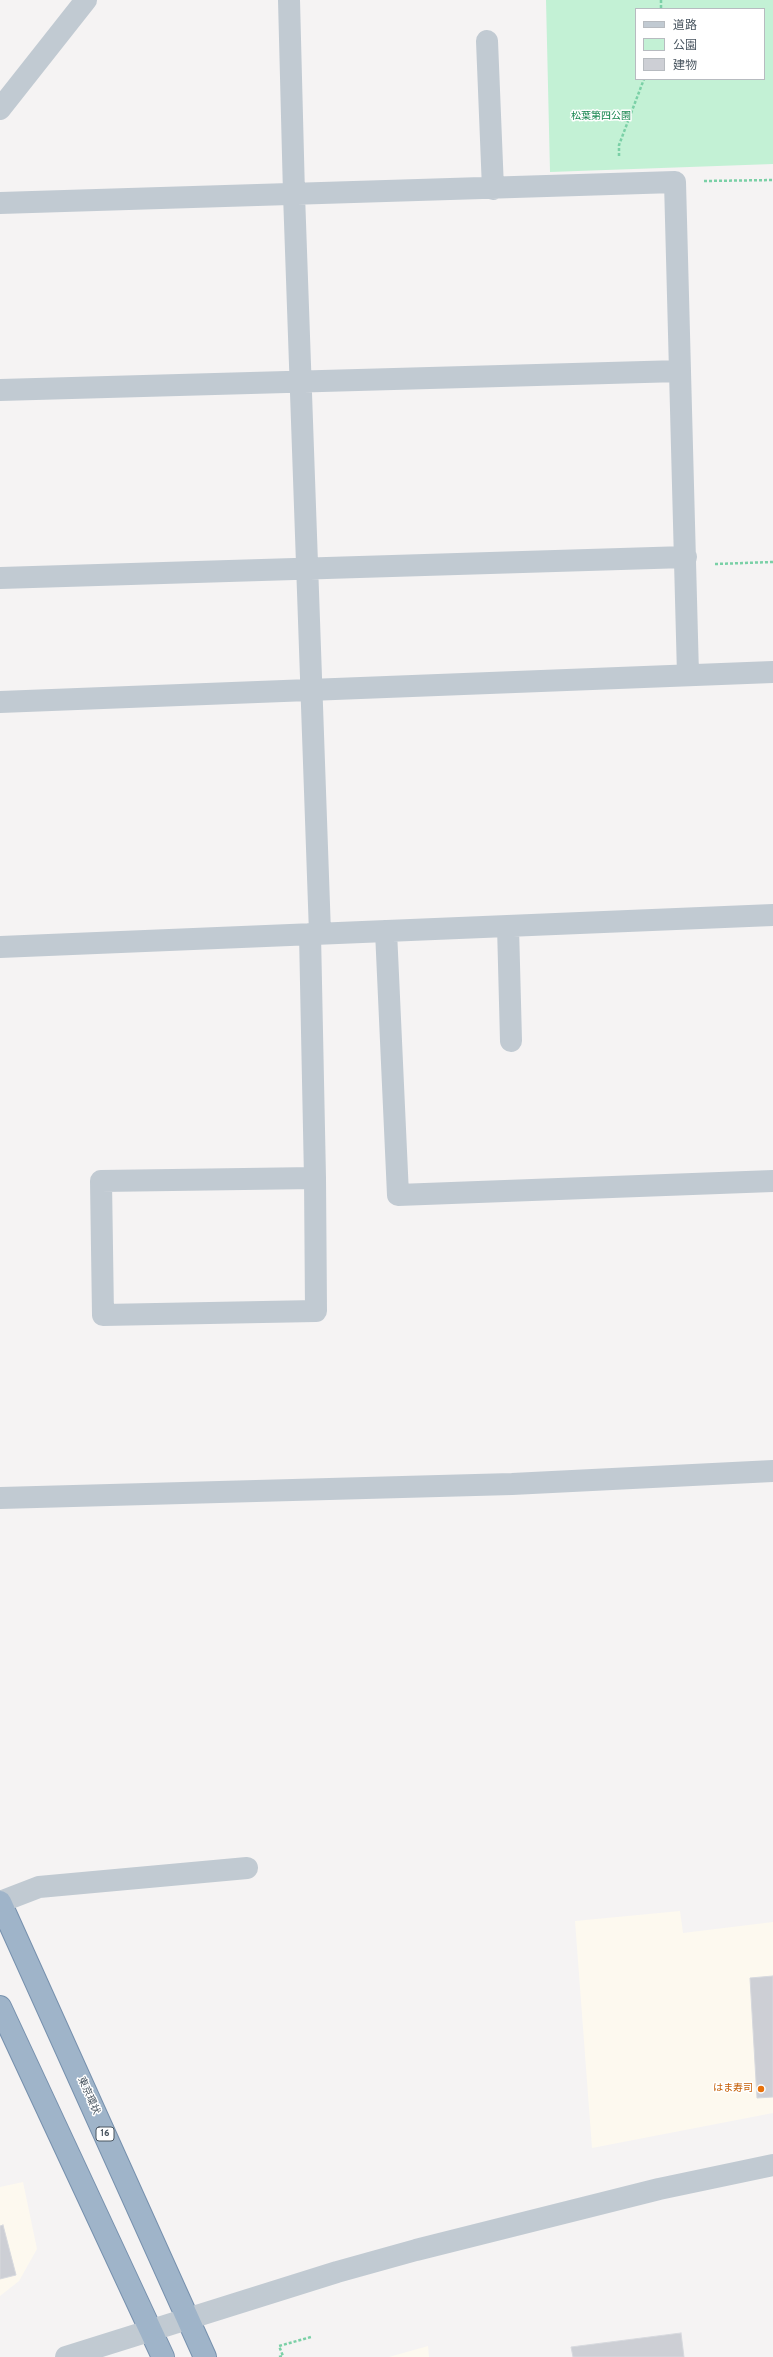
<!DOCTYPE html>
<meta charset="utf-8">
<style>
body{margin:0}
#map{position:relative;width:773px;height:2357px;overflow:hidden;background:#f5f3f3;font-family:Overpass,"Noto Sans JP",sans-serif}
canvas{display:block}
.legend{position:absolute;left:635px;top:8px;width:130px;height:72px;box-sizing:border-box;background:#fff;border:1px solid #b7bbc0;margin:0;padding:5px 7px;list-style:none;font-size:12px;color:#4a5661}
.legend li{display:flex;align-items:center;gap:8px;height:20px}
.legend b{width:20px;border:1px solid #b7bbc0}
</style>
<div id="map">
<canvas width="773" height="2357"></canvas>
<ul class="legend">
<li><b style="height:5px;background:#c1cad2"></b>道路</li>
<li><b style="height:11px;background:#c3f1d5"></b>公園</li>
<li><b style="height:11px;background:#cdcfd5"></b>建物</li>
</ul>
</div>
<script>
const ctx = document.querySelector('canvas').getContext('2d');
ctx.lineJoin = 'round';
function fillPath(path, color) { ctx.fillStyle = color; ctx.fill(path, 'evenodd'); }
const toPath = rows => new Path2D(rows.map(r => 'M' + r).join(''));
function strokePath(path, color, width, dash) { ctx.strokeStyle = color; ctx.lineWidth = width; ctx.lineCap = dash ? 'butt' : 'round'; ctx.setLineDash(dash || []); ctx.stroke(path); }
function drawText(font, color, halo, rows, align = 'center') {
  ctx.font = font + ' Overpass,"Noto Sans JP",sans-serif'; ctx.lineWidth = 3; ctx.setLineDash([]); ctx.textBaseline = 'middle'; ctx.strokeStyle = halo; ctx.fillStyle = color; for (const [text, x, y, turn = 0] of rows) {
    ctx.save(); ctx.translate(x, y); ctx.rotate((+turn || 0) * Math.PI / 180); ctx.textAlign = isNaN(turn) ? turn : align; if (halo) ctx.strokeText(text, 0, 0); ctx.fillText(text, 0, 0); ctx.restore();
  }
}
fillPath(toPath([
 [680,1911,683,1933,773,1922,773,2113,592,2148,575,1921],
 [23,2182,37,2249,19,2281,0,2296,0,2187],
 [428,2346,429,2357,389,2357]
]), '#fdf9ef');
fillPath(toPath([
 [546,0,773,0,773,164,550,172],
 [636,9,764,9,764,79,636,79]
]), '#c3f1d5');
const building = toPath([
 [773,1976,773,2097,757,2098,750,1978,773,1976],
 [3,2225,16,2275,0,2279,0,2226,3,2225],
 [681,2333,684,2357,573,2357,571,2347,681,2333]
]);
fillPath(building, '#cdcfd5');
strokePath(building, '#d7d9de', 1);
const trunk = toPath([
 [0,1902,205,2357],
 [0,2007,163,2357]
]);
strokePath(trunk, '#7690ad', 24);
strokePath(toPath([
 [661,0,661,9],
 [619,156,619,145,644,79],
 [704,181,773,180],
 [715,564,773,562],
 [279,2357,283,2356,279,2346,311,2337]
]), '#7ad0a6', 2.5, [3, 2]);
strokePath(toPath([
 [289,0,294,194,320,933],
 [487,41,493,189],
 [0,109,86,0],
 [0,203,675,182,688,675],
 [0,390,680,371],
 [0,578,686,557],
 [0,702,773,672],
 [508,926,511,1041],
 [386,931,398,1195,773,1181],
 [310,934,315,1178,316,1311,103,1315,101,1181,315,1178],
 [0,947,773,915],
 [0,1498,512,1484,773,1471],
 [0,1902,39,1887,247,1868]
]), '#c1cad2', 22);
strokePath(toPath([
 [66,2357,337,2272,416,2250,659,2189,773,2165]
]), '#c1cad2', 22);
strokePath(trunk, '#9fb4c9', 22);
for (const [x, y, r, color] of [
 [761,2089,4,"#e8710a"]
]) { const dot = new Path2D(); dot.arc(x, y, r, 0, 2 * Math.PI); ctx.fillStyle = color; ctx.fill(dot); strokePath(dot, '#fff', 1.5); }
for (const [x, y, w] of [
 [105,2134,18]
]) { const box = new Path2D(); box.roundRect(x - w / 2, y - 7, w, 14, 3); ctx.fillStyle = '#fff'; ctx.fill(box); strokePath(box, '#4a5661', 1); }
drawText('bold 9px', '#4a5661', null, [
 ["16",105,2134]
]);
drawText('10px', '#17864f', '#fff', [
 ["松葉第四公園",601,117]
]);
drawText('10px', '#c56008', '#fff', [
 ["はま寿司",753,2089]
], 'right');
drawText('10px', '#4a5661', '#fff', [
 ["東京環状",88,2096,66]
]);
</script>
